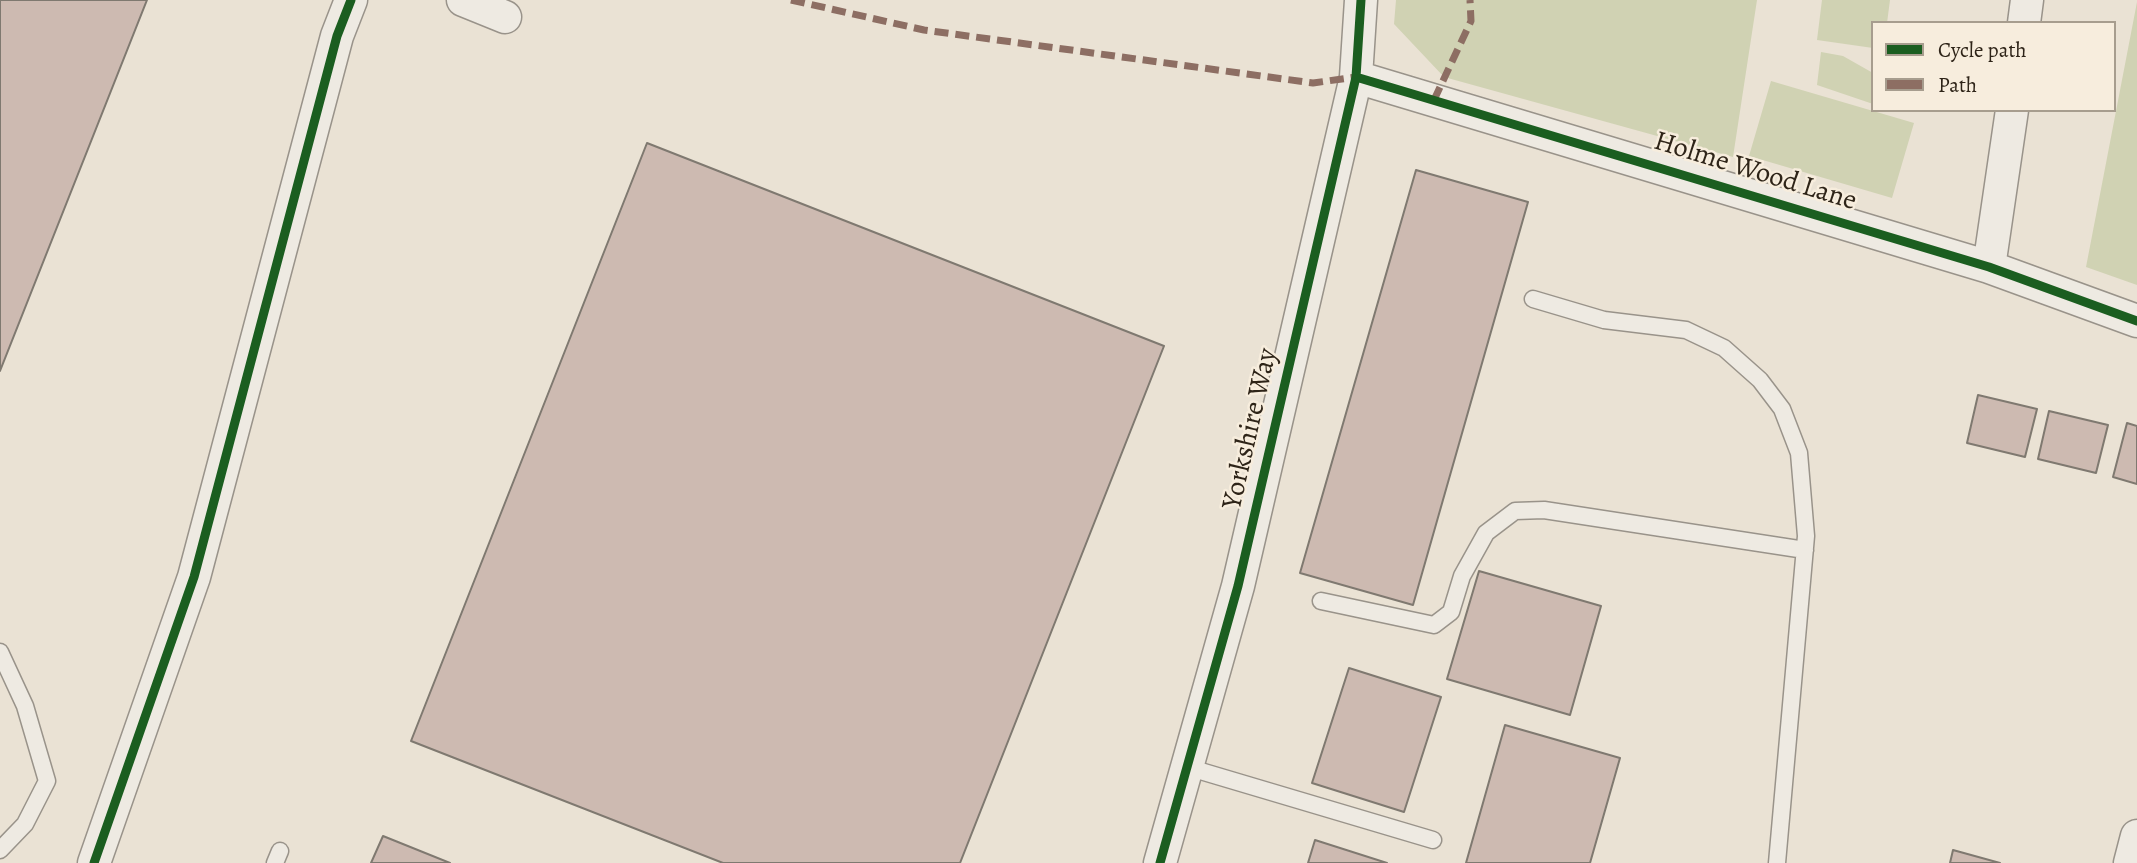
<!DOCTYPE html>
<style>
body{margin:0}
#map{position:relative;width:2137px;height:863px;overflow:hidden;background:#eae2d4;font-family:Alegreya,serif}
canvas{display:block}
.legend{position:absolute;left:1871px;top:21px;width:245px;height:91px;box-sizing:border-box;background:#f7eddd;border:2px solid #a79d8e;margin:0;padding:9px 12px;list-style:none;font-size:21px;color:#2e2418}
.legend li{display:flex;align-items:center;gap:14px;height:35px}
.legend b{width:35px;border:2px solid #a79d8e}
</style>
<div id="map">
<canvas width="2137" height="863"></canvas>
<ul class="legend">
<li><b style="height:9px;background:#1b5e20"></b>Cycle path</li>
<li><b style="height:9px;background:#8d6e63"></b>Path</li>
</ul>
</div>
<script>
const ctx = document.querySelector('canvas').getContext('2d');
ctx.lineJoin = 'round';
function fillPath(path, color) { ctx.fillStyle = color; ctx.fill(path, 'evenodd'); }
const toPath = rows => new Path2D(rows.map(r => 'M' + r).join(''));
function strokePath(path, color, width, dash) { ctx.strokeStyle = color; ctx.lineWidth = width; ctx.lineCap = dash ? 'butt' : 'round'; ctx.setLineDash(dash || []); ctx.stroke(path); }
function drawText(font, color, halo, rows, align = 'center') {
  ctx.font = font + ' Alegreya,serif'; ctx.lineWidth = 5; ctx.setLineDash([]); ctx.textBaseline = 'middle'; ctx.strokeStyle = halo; ctx.fillStyle = color; for (const [text, x, y, turn = 0] of rows) {
    ctx.save(); ctx.translate(x, y); ctx.rotate((+turn || 0) * Math.PI / 180); ctx.textAlign = isNaN(turn) ? turn : align; if (halo) ctx.strokeText(text, 0, 0); ctx.fillText(text, 0, 0); ctx.restore();
  }
}
fillPath(toPath([
 [1396,0,1757,0,1733,157,1444,77,1394,24],
 [1822,0,1890,0,1887,23,1873,23,1873,48,1817,40],
 [2137,2,2137,285,2086,267],
 [1821,52,1843,56,1873,73,1873,104,1817,85],
 [1771,81,1914,123,1892,198,1749,156]
]), '#d0d2b3');
const building = toPath([
 [0,0,147,0,0,371,0,0],
 [647,143,1164,346,960,863,723,863,411,741,647,143],
 [1416,170,1528,202,1413,605,1300,573,1416,170],
 [1978,395,2037,409,2025,457,1967,443,1978,395],
 [2049,411,2108,425,2096,473,2038,459,2049,411],
 [2127,423,2137,426,2137,484,2113,477,2127,423],
 [1479,571,1601,606,1570,715,1447,679,1479,571],
 [1349,668,1441,697,1404,812,1312,783,1349,668],
 [1505,725,1620,758,1590,863,1466,863,1505,725],
 [383,836,450,863,371,863,383,836],
 [1315,840,1387,863,1308,863,1315,840],
 [1953,850,2000,863,1950,863,1953,850]
]);
fillPath(building, '#cdbab1');
strokePath(building, '#7f7970', 2);
const service = toPath([
 [1533,299,1604,320,1686,330,1724,348,1760,380,1782,409,1799,453,1806,536,1777,863],
 [1321,601,1434,625,1451,612,1462,576,1486,533,1515,511,1544,510,1805,550],
 [0,652,25,706,47,781,25,824,0,850],
 [1187,767,1433,840],
 [275,863,280,851]
]);
const minor = toPath([
 [463,0,505,17],
 [2024,23,2027,0],
 [1356,77,1989,267,2137,321],
 [1989,267,2012,110],
 [94,863,194,577,337,36,351,0],
 [1160,863,1238,586,1356,77,1361,0],
 [2130,863,2137,836]
]);
strokePath(service, '#99938a', 19);
strokePath(minor, '#99938a', 35);
strokePath(service, '#eeeae2', 16);
strokePath(minor, '#eeeae2', 32);
strokePath(toPath([
 [791,0,924,30,1313,83,1356,77],
 [1434,100,1471,21,1470,0]
]), '#8d6e63', 7, [14, 7]);
strokePath(toPath([
 [1356,77,1989,267,2137,321],
 [94,863,194,577,337,36,351,0],
 [1160,863,1238,586,1356,77,1361,0]
]), '#1b5e20', 9);
drawText('28px', '#2e2418', '#f7eddd', [
 ["Holme Wood Lane",1755,172,17],
 ["Yorkshire Way",1251,429,-77]
]);
</script>
